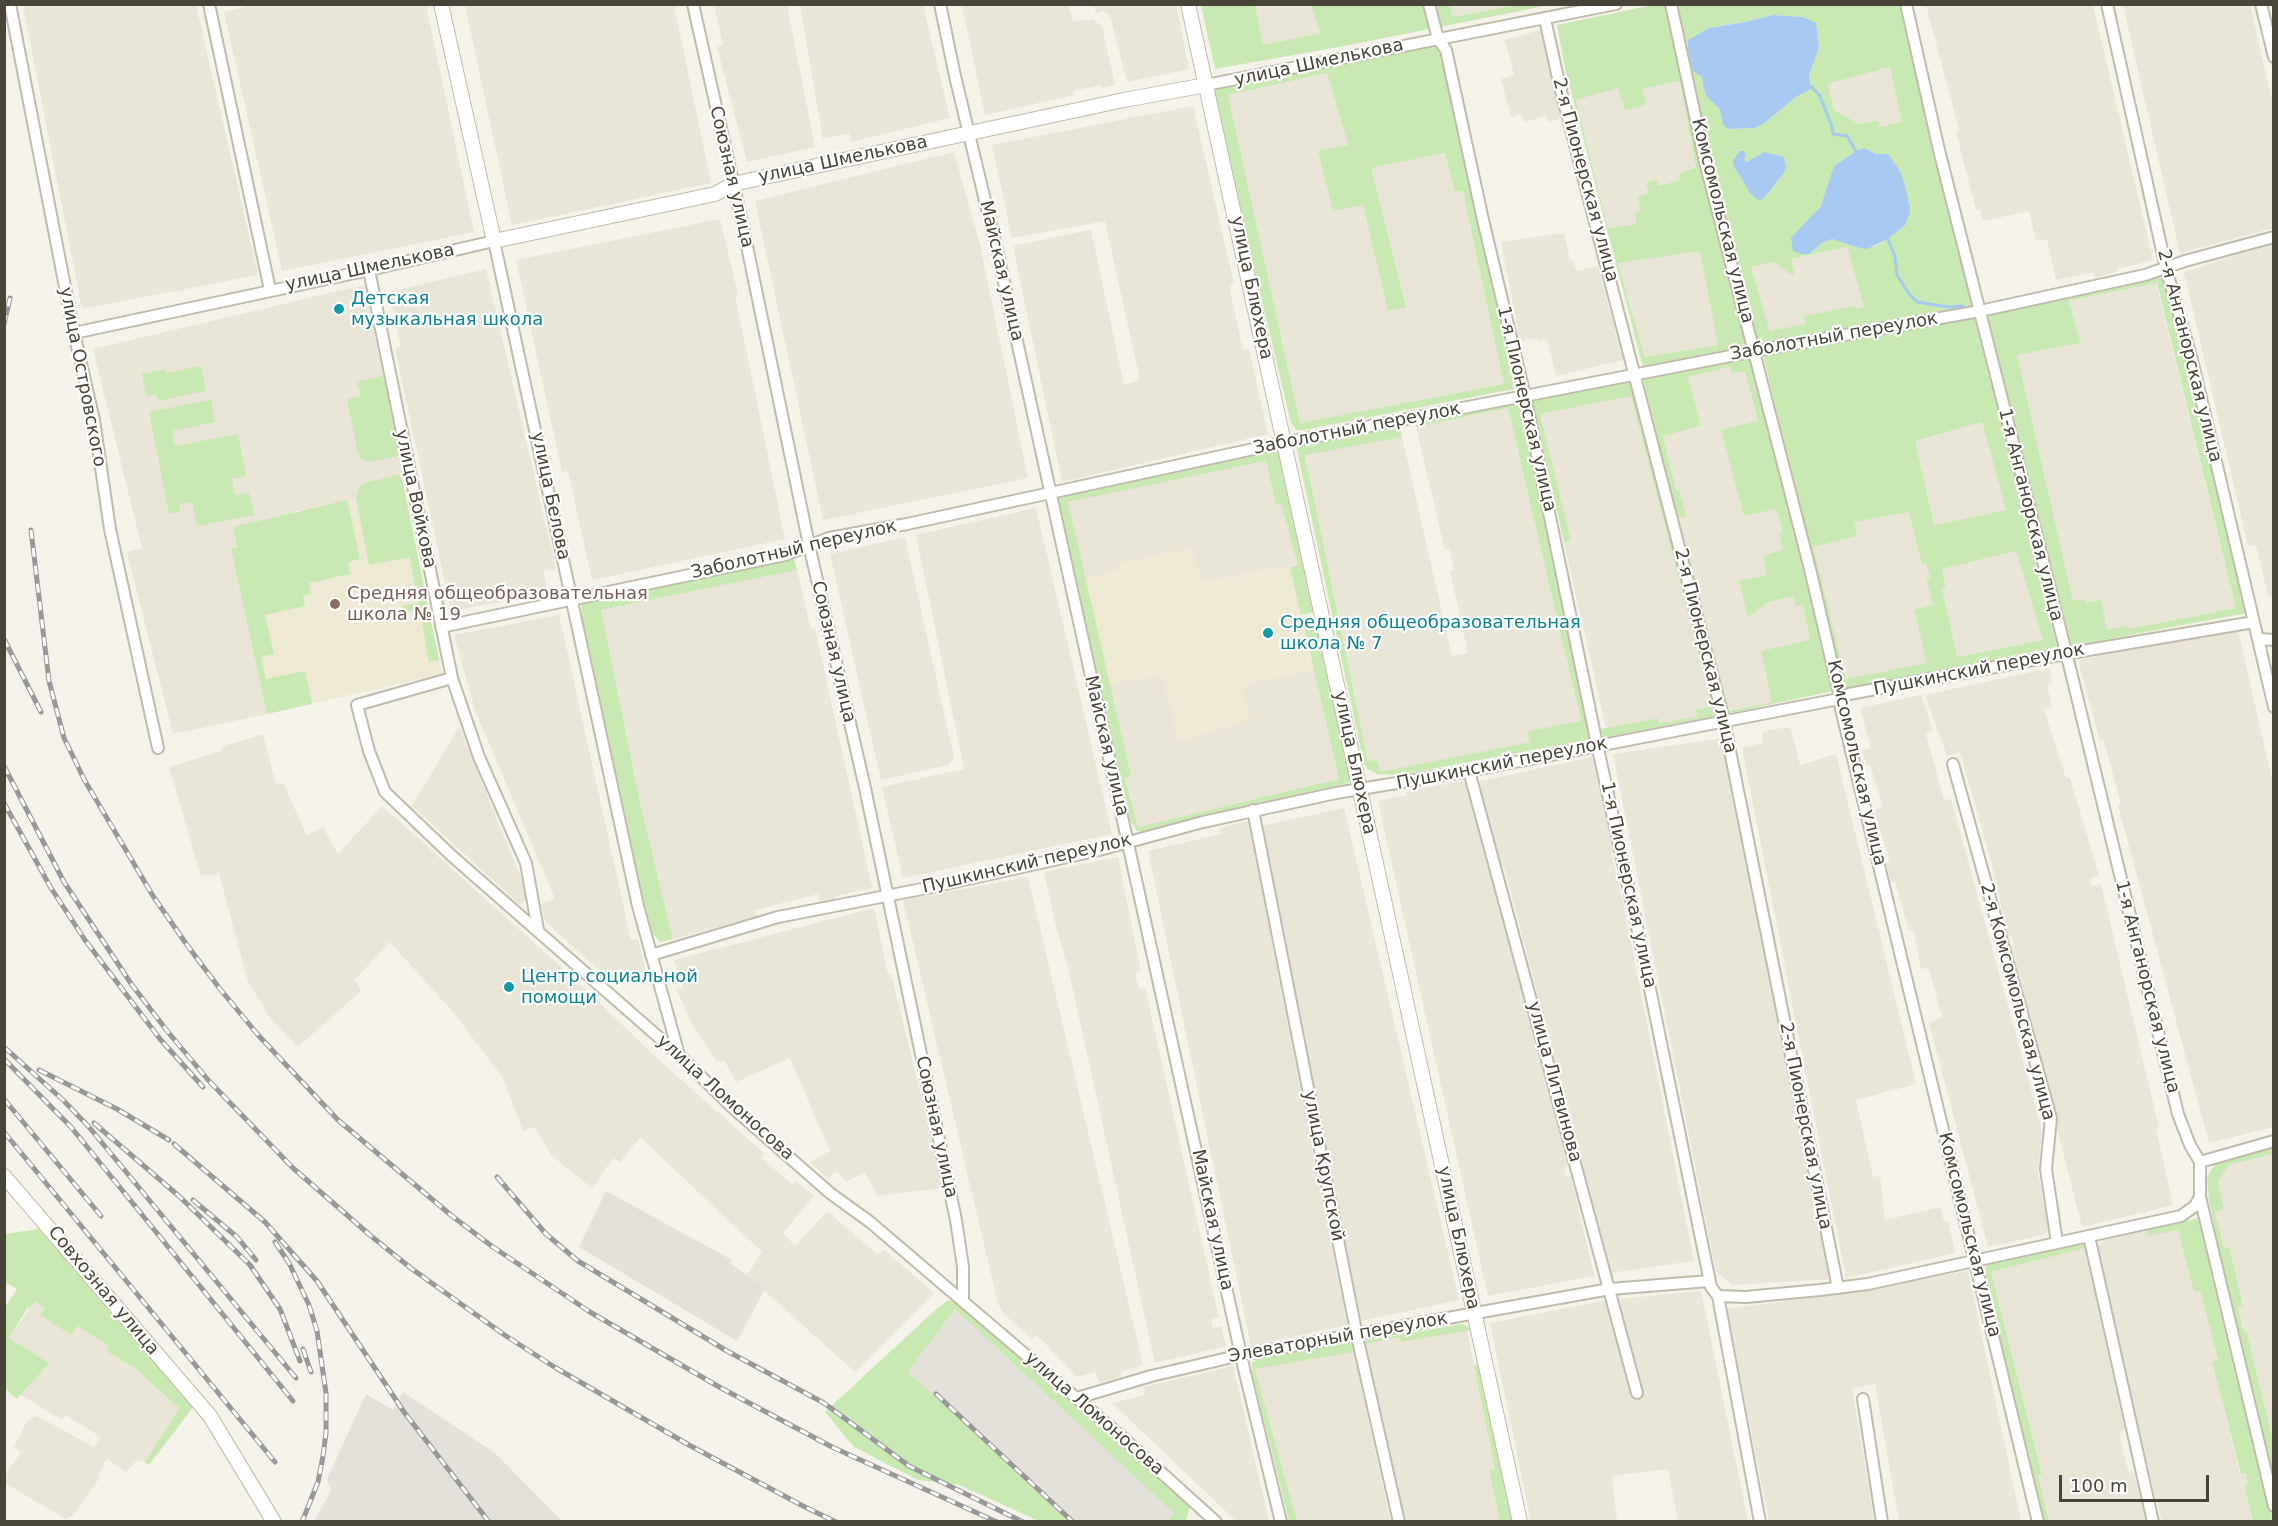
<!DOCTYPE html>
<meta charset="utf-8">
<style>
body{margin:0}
#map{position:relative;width:2278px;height:1526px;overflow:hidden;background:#f5f2e9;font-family:"DejaVu Sans",sans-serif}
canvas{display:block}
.frame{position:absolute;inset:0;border:6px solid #484437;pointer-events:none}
.scale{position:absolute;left:2059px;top:1475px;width:150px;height:27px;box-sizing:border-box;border:3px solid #484437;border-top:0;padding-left:8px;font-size:18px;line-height:21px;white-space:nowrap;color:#484437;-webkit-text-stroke:4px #fff;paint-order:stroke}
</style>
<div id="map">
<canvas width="2278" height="1526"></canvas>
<div class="frame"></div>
<div class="scale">100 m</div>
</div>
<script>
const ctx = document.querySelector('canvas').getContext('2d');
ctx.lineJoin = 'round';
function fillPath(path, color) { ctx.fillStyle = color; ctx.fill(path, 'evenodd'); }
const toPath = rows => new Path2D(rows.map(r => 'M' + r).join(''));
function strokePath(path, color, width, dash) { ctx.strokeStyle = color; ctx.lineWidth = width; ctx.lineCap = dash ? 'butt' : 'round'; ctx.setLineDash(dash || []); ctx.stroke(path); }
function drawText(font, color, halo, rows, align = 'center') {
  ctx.font = font + ' "DejaVu Sans",sans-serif'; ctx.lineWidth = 4.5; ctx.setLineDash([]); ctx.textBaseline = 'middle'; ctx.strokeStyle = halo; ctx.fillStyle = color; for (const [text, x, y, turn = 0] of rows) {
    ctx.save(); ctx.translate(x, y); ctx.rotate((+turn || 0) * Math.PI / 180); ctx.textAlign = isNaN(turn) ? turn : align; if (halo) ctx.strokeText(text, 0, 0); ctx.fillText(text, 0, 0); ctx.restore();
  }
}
fillPath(toPath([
 [260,4,426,5,474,232,282,271,224,12],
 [1450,4,1517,5,1453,17],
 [23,5,196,5,258,275,82,309],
 [465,5,674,5,711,183,512,225],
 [714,5,787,5,815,147,747,162,717,47,723,45],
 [914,5,915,7,923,6,950,118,851,142,849,133,823,139,800,5],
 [962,5,1068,5,1073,22,1093,19,1102,27,1115,85,1102,88,1101,85,1073,91,1074,95,985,115],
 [1094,5,1176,5,1189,69,1127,82,1110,16,1103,11,1096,13],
 [1255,5,1311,5,1320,33,1262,45],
 [1926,5,2093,5,2153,260,2117,269,2117,272,2095,278,2093,272,2056,280,2047,239,2036,241,2029,211,1983,221,1980,209,1976,210,1956,132,1959,130],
 [2123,5,2250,5,2273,105,2273,228,2180,253],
 [1540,30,1549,64,1555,63,1569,116,1548,122,1546,116,1524,122,1521,114,1511,117,1501,79,1514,75,1505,40],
 [1890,67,1902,122,1880,127,1878,120,1859,124,1834,110,1828,84],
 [1327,73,1348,145,1318,151,1333,211,1363,204,1388,311,1406,306,1371,168,1445,153,1455,192,1463,191,1505,384,1300,423,1228,95],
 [1680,81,1696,169,1680,180,1658,186,1649,194,1641,210,1637,224,1608,228,1576,100,1618,87,1626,109,1642,89],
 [1193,106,1234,284,1229,286,1243,350,1249,349,1268,434,1062,482,1013,246,1091,230,1124,385,1140,380,1105,221,1012,238,992,145],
 [954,152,980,245,1028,478,823,520,755,201],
 [720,219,738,294,735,295,785,539,592,580,568,471,562,472,516,260],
 [1564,233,1570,260,1573,260,1576,271,1598,266,1623,360,1556,376,1547,339,1539,341,1537,338,1520,342,1501,242],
 [2273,243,2273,595,2268,596,2256,545,2248,546,2184,272],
 [1847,247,1864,307,1856,309,1855,306,1804,317,1805,324,1770,331,1751,267,1775,262,1794,274,1791,259],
 [1701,251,1718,345,1645,357,1618,262],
 [486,269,556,569,543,571,548,593,451,611,395,348,401,347,389,292],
 [2156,283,2236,608,2128,629,2127,627,2107,630,2086,603,2073,601,2017,355,2081,343,2069,301],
 [364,285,403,474,364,483,356,499,291,512,291,515,232,548,267,714,173,734,127,552,142,548,93,349],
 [1731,367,1745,371,1758,422,1722,431,1744,515,1776,509,1783,532,1779,534,1784,550,1767,575,1740,581,1749,616,1768,602,1794,596,1803,604,1810,640,1772,702,1728,711,1679,517,1685,516,1678,490,1676,490,1663,435,1700,426,1688,377],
 [1631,395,1712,707,1698,717,1659,723,1657,718,1606,728,1564,542,1570,541,1540,414],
 [1508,408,1581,721,1529,731,1530,742,1380,772,1377,760,1368,762,1305,454,1402,437,1452,656,1468,653,1450,571,1454,570,1450,549,1445,550,1416,427],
 [1982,422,2006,510,1934,525,1915,441],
 [1266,461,1276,504,1281,503,1298,565,1200,583,1192,548,1117,565,1119,572,1085,580,1067,502],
 [1036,508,1112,834,903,878,882,787,964,769,916,535],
 [1909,511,1922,564,1926,563,1930,579,1926,580,1933,605,1914,611,1928,663,1846,679,1812,546,1857,536,1854,522],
 [905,537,954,758,948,765,881,780,830,554],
 [2016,551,2043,640,1957,657,1941,589,1946,586,1942,569],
 [797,570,811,629,815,628,872,888,835,896,835,899,820,902,818,894,755,910,757,917,673,939,641,807,601,610],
 [559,615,631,940,638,939,648,979,634,984,611,981,546,922,540,904,555,899,475,710,454,635],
 [2238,630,2273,784,2273,1127,2209,1143,2118,805,2121,804,2104,741,2100,741,2078,660],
 [2050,668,2052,682,2047,684,2052,707,2044,710,2066,778,2070,778,2099,875,2090,878,2092,886,2101,884,2159,1128,2156,1129,2173,1205,2082,1227,2011,946,2014,945,2012,936,2008,937,1992,864,1960,752,1947,756,1925,695],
 [1314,669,1339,779,1138,827,1125,778,1131,776,1109,684,1162,674,1179,741,1241,685],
 [1921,695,1933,731,1926,734,1944,800,1951,799,2042,1130,2038,1173,2049,1230,2042,1235,1988,1247,1929,1022,1942,1018,1929,968,1921,969,1913,930,1909,931,1895,881,1891,882,1886,863,1890,862,1874,810,1883,807,1870,765,1867,766,1862,750,1871,748,1860,708],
 [459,727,529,897,520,905,412,806],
 [1787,727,1791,729,1800,765,1836,754,1916,1084,1856,1100,1873,1177,1880,1176,1885,1220,1940,1207,1944,1221,1948,1221,1955,1253,1846,1278,1742,748,1763,743,1762,732],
 [263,734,276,784,283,783,307,836,323,827,338,854,382,806,583,987,660,1061,765,1154,761,1158,792,1184,795,1181,814,1196,783,1233,795,1246,827,1211,878,1255,883,1249,934,1293,855,1372,747,1275,762,1252,640,1137,620,1162,613,1158,592,1188,551,1155,535,1127,523,1131,503,1078,453,1012,390,942,355,979,361,991,298,1047,271,1019,248,982,219,873,201,876,169,767,221,751,221,747],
 [1724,738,1831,1279,1732,1285,1716,1271,1613,754],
 [1592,757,1614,852,1611,853,1621,893,1694,1261,1610,1273,1504,866,1497,867,1477,782],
 [1466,780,1503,913,1517,977,1520,977,1528,1009,1526,1010,1542,1069,1545,1069,1570,1165,1564,1167,1566,1177,1571,1176,1594,1276,1488,1296,1378,801,1407,795,1406,792],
 [1344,808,1459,1300,1361,1321,1261,826],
 [1248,821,1347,1325,1251,1346,1148,851,1221,834,1220,828],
 [1118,857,1141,971,1135,973,1139,989,1145,988,1219,1318,1211,1319,1213,1328,1221,1326,1226,1346,1155,1363,1069,972,1055,922,1044,872],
 [1028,877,1143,1365,1120,1372,1121,1376,1100,1383,1096,1372,1077,1377,1037,1335,1032,1339,1005,1315,998,1304,903,900],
 [874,908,888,974,891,974,944,1188,877,1196,865,1172,846,1182,836,1171,828,1179,810,1162,830,1151,790,1058,736,1082,724,1060,717,1062,694,1027,676,989,683,988,674,960],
 [2273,1154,2273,1441,2247,1333,2244,1333,2238,1306,2243,1305,2229,1247,2224,1248,2215,1211,2224,1209,2218,1182,2229,1165],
 [2146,1229,2148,1236,2178,1229,2194,1292,2200,1291,2218,1361,2212,1362,2240,1474,2246,1473,2249,1485,2244,1487,2253,1521,2162,1521,2125,1382,2098,1247,2103,1239],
 [2086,1248,2107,1329,2103,1331,2125,1430,2119,1432,2128,1472,2134,1472,2146,1521,2049,1521,2037,1475,2042,1473,1991,1272],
 [1968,1271,2021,1521,1899,1521,1875,1384,1852,1388,1874,1521,1769,1521,1727,1309,1839,1294],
 [1701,1291,1748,1521,1678,1521,1668,1469,1612,1476,1617,1521,1531,1521,1490,1323,1608,1300,1632,1397,1642,1394,1618,1299],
 [35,1301,45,1308,41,1315,78,1326,109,1346,106,1351,136,1369,179,1408,145,1462,137,1460,126,1472,107,1459,103,1464,105,1466,98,1474,101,1476,74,1514,66,1519,5,1483,4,1478,21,1452,14,1447,27,1421,37,1416,94,1447,101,1437,66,1415,62,1420,21,1395,48,1363,9,1338],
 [1467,1330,1495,1469,1489,1471,1500,1521,1403,1521,1365,1344,1400,1337,1402,1342],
 [1354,1352,1390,1521,1297,1521,1255,1368],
 [1233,1366,1269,1521,1236,1521,1112,1403,1145,1395,1144,1387]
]), '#e9e5d7');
fillPath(toPath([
 [606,1191,732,1260,730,1263,765,1289,737,1341,579,1247],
 [955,1309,1176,1514,1167,1521,1076,1521,908,1372],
 [403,1392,495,1453,562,1521,314,1521,331,1491,327,1479,366,1394,393,1410]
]), '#e4e1da');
fillPath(toPath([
 [401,474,442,674,267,714,231,548,237,547,233,527,355,499,359,488,364,483],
 [1192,548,1200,583,1290,567,1314,669,1242,685,1251,720,1179,741,1162,674,1109,684,1085,580,1119,572,1117,564]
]), '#eee9d3');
fillPath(toPath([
 [1201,5,1255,5,1263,45,1320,33,1311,5,1450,5,1453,17,1517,5,1550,5,1339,47,1215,69],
 [1653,5,1901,5,1923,106,1973,307,1643,367,1565,68,1557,25],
 [1773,15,1803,17,1819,48,1809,75,1811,89,1796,97,1763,124,1755,128,1728,129,1720,109,1707,97,1703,86,1702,76,1688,40,1709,28,1745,22],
 [1890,67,1902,122,1880,127,1878,120,1859,124,1834,110,1828,84],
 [1680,81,1696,168,1679,173,1680,180,1658,186,1657,180,1646,183,1649,194,1638,197,1641,210,1635,212,1637,224,1608,228,1576,100,1618,88,1625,110,1646,105,1642,89],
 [1864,148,1876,154,1888,155,1900,171,1910,207,1888,239,1874,247,1856,247,1832,239,1822,243,1809,254,1815,213,1825,198,1834,166,1856,151],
 [1769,154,1784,158,1786,167,1784,173,1763,199,1740,177,1733,160,1735,156,1747,162],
 [1847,247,1864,307,1856,309,1855,306,1804,316,1805,324,1770,331,1751,267,1775,262,1791,275,1795,275,1791,259],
 [1700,251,1718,345,1645,357,1618,263],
 [1431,44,1437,46,1444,56,1514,389,1304,430,1296,430,1291,423,1214,97,1215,91,1219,88],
 [1327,73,1348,145,1318,151,1333,211,1363,205,1388,311,1406,307,1371,168,1445,153,1455,192,1463,191,1504,384,1300,423,1228,95],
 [2165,272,2247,613,2072,646,2025,474,1986,314],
 [2157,283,2236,608,2128,629,2127,626,2107,630,2101,600,2086,603,2085,599,2073,601,2017,355,2081,343,2069,301],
 [1974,317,2057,647,1843,690,1763,355],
 [1982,422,2006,510,1934,525,1915,441],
 [1909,512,1922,564,1926,563,1930,578,1926,579,1933,605,1914,610,1927,663,1846,679,1813,547,1857,536,1854,522],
 [2016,551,2043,640,1957,657,1942,589,1946,587,1942,569],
 [1751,357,1800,543,1834,686,1829,692,1726,714,1643,379],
 [1730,367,1732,373,1745,371,1758,421,1721,430,1744,516,1776,509,1783,532,1779,534,1783,550,1763,556,1767,575,1739,581,1748,617,1768,602,1794,596,1796,607,1803,605,1810,640,1761,651,1772,702,1729,711,1679,518,1686,516,1679,490,1676,490,1663,436,1701,426,1688,377],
 [201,366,206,391,158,401,156,394,146,396,142,374,165,369,166,373],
 [383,376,400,456,367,462,362,460,358,453,347,399,361,396,357,382],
 [1635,380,1716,716,1603,738,1601,729,1658,718,1659,723,1697,717,1696,710,1712,706,1631,396,1540,414,1571,541,1564,542,1532,400],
 [211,400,215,422,172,431,175,446,238,434,246,476,232,479,235,495,249,493,254,515,197,526,192,502,179,504,180,512,169,514,149,412],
 [1514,403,1519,406,1522,415,1592,739,1399,775,1377,774,1368,769,1364,764,1296,445,1400,425,1402,437,1305,455,1368,761,1377,760,1380,772,1530,742,1528,731,1581,721,1508,408,1416,427,1415,421],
 [1280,449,1315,612,1301,615,1290,567,1298,565,1281,504,1276,505,1266,461,1068,502,1131,776,1125,778,1138,827,1339,779,1304,626,1318,623,1351,780,1348,783,1146,832,1137,831,1131,822,1120,775,1058,495],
 [401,474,439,660,429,662,420,609,404,612,403,606,418,603,410,557,369,565,356,498,359,488,364,483],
 [347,500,360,559,348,562,350,574,309,583,311,594,303,596,305,606,265,615,274,654,261,657,266,679,305,671,312,704,267,714,231,548,237,547,233,527],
 [794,559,797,570,601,610,641,807,673,939,660,942,653,934,644,901,582,615,582,605,585,602],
 [2273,1147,2273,1154,2229,1165,2218,1182,2224,1209,2215,1212,2224,1248,2229,1247,2243,1305,2238,1307,2244,1333,2247,1333,2273,1441,2273,1484,2235,1328,2209,1200,2207,1177,2215,1164],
 [2198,1218,2231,1358,2273,1521,2253,1521,2244,1486,2248,1484,2246,1473,2241,1474,2212,1362,2218,1360,2200,1291,2194,1292,2178,1230,2148,1236,2146,1229],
 [39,1229,194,1406,149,1465,145,1462,179,1408,136,1369,106,1351,109,1346,78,1326,71,1335,40,1315,45,1308,35,1301,30,1308,28,1307,9,1338,49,1363,17,1399,5,1389,5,1307,17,1289,5,1282,4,1234],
 [2085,1241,2086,1248,1991,1272,2042,1474,2038,1475,2049,1521,2044,1521,1985,1276,1985,1268,1989,1263],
 [947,1301,956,1301,967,1308,1190,1506,1186,1520,1183,1521,1167,1521,1175,1514,955,1309,908,1372,1076,1521,1039,1521,957,1484,918,1480,854,1447,825,1412,933,1312],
 [1462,1324,1469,1327,1471,1330,1401,1342,1400,1337,1365,1344,1364,1341],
 [1352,1340,1354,1352,1255,1369,1297,1521,1289,1521,1252,1372,1252,1363,1263,1357],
 [1478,1364,1508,1498,1513,1521,1500,1521,1489,1470,1495,1469,1474,1365]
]), '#c9e9b2');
fillPath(toPath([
 [1773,15,1803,17,1816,23,1819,48,1809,75,1811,89,1796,97,1763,124,1755,128,1728,129,1723,124,1720,109,1707,97,1703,86,1702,77,1693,71,1688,51,1688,40,1709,28,1745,22],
 [1864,148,1876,154,1888,154,1900,171,1904,182,1910,207,1910,213,1905,225,1888,239,1867,249,1856,247,1832,239,1822,243,1809,254,1801,254,1793,251,1791,238,1821,206,1834,166,1856,151],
 [1740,151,1744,151,1746,155,1744,160,1747,162,1764,152,1784,157,1786,167,1784,173,1763,199,1758,200,1750,193,1734,166,1733,160]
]), '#a5c9f1');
strokePath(toPath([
 [1811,86,1820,96,1832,127,1833,134,1847,136,1856,151],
 [1888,239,1895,257,1897,275,1910,295,1917,302,1948,307,1962,306,1966,310]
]), '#a5c9f1', 3);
const minor = toPath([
 [10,4,74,333,94,420,110,529,158,748],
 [209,4,270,290],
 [693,4,742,222,809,545,865,788,956,1220,963,1267,963,1301],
 [940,4,955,76,996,246,1245,1373,1281,1522],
 [1429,4,1438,39,1446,50,1483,220,1525,396,1595,735,1641,945,1711,1287,1718,1296,1760,1522],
 [1671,4,1705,162,1810,569,1838,689,1841,709,2038,1522],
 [2107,4,2166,268,2192,360,2274,707],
 [2261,4,2274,57],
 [1545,19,1560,87,1724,721,1838,1288],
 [1206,85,1616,4],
 [369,270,452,678,479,757,526,863,538,930],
 [74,333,369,270,494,241,638,906,679,1055],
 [441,627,785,555,829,538,907,524,1272,445,1777,347,1980,311,2145,275,2185,261,2274,237],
 [2258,639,2274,640],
 [452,678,357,705,369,751,385,792,452,856,679,1055,733,1108,830,1193,870,1222,1122,1437,1216,1522],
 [1953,764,2051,1118,2046,1169,2057,1243],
 [1469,771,1637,1393],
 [1253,810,1357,1336,1399,1522],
 [651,955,778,917,927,888,1099,850,1203,822,1336,793,1469,771,1839,699,1849,694,2065,654,2254,622],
 [2200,1162,2274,1141],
 [2200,1197,2274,1506],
 [2089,1236,2153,1522],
 [1718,1296,1746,1297,1820,1290,1868,1284,2181,1216,2195,1206,2200,1197,2200,1162,2190,1145,2178,1114,2070,668,1939,150,1906,4],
 [1077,1398,1151,1376,1241,1355,1610,1289,1709,1281],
 [1863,1399,1882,1522]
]);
const tertiary = toPath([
 [441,4,494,241,715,194,733,184,825,164,1124,100,1206,85],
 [1188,4,1520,1522],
 [4,1176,210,1416,274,1522]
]);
strokePath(minor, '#c0bcab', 14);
strokePath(tertiary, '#c0bcab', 16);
strokePath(minor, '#fff', 10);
strokePath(tertiary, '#fff', 14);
const rail = toPath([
 [4,324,10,298],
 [31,530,49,681,64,738,85,781,153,896,187,945,220,989,259,1036,338,1120,452,1216,493,1247,590,1312,721,1388,832,1447,997,1522],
 [4,639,41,712],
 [4,766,64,882,132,985,168,1032,209,1081,293,1168,371,1236,412,1269,506,1336,556,1368,689,1445,803,1506,836,1522],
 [4,803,51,888,85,940,160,1039,203,1087],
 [4,1047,63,1100,89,1127,296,1378],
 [4,1059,71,1127,293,1401],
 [39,1070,117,1109,169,1140],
 [4,1099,101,1216],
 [94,1123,180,1197,250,1265,280,1309,300,1361],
 [4,1132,275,1462],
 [174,1144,265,1222,317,1281,404,1412,489,1522],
 [497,1177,546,1234,578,1261,727,1351,824,1403,909,1466,1023,1522],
 [193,1200,237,1237,256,1260],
 [275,1242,289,1263,309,1305,317,1331,326,1393,326,1433,323,1456,318,1482,302,1522],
 [303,1349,311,1372],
 [936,1394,1073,1522]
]);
strokePath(rail, '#989898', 5);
strokePath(rail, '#fff', 3, [9]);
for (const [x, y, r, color] of [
 [339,309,6,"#0f9aa8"],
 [335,604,6,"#8d6e63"],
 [1268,633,6,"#0f9aa8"],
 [509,987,6,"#0f9aa8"]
]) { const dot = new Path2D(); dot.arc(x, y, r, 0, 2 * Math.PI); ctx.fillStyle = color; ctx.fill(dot); strokePath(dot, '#fff', 2); }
drawText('18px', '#484437', '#fff', [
 ["улица Шмелькова",1319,63,-12],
 ["улица Шмелькова",843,160,-12],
 ["Союзная улица",731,177,77],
 ["2-я Пионерская улица",1585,180,75],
 ["Комсомольская улица",1722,221,76],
 ["улица Шмелькова",370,268,-12],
 ["Майская улица",1001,271,77],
 ["улица Блюхера",1251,288,78],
 ["Заболотный переулок",1834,337,-10],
 ["2-я Анганорская улица",2189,356,76],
 ["улица Островского",82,377,79],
 ["1-я Пионерская улица",1526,409,77],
 ["Заболотный переулок",1357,429,-11],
 ["улица Белова",550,496,78],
 ["улица Войкова",415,499,78],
 ["1-я Анганорская улица",2030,515,76],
 ["Заболотный переулок",794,550,-13],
 ["2-я Пионерская улица",1705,651,76],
 ["Союзная улица",833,652,77],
 ["Пушкинский переулок",1979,670,-11],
 ["Майская улица",1106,746,77],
 ["улица Блюхера",1354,763,78],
 ["Комсомольская улица",1856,763,77],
 ["Пушкинский переулок",1502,764,-11],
 ["Пушкинский переулок",1027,864,-13],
 ["1-я Пионерская улица",1628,885,78],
 ["1-я Анганорская улица",2147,987,76],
 ["2-я Комсомольская улица",2017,1002,75],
 ["улица Литвинова",1554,1082,75],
 ["улица Ломоносова",725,1098,42],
 ["2-я Пионерская улица",1805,1126,79],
 ["Союзная улица",936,1127,78],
 ["улица Крупской",1323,1166,79],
 ["Майская улица",1212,1220,78],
 ["Комсомольская улица",1969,1235,76],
 ["улица Блюхера",1458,1238,78],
 ["Совхозная улица",103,1291,50],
 ["Элеваторный переулок",1338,1338,-10],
 ["улица Ломоносова",1094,1414,41]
]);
drawText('18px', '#0d838f', '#fff', [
 ["Детская",351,299],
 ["музыкальная школа",351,320],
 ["Средняя общеобразовательная",1280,623],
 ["школа № 7",1280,644],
 ["Центр социальной",521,977],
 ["помощи",521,998]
], 'left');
drawText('18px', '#785e54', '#fff', [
 ["Средняя общеобразовательная",347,594],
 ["школа № 19",347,615]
], 'left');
</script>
